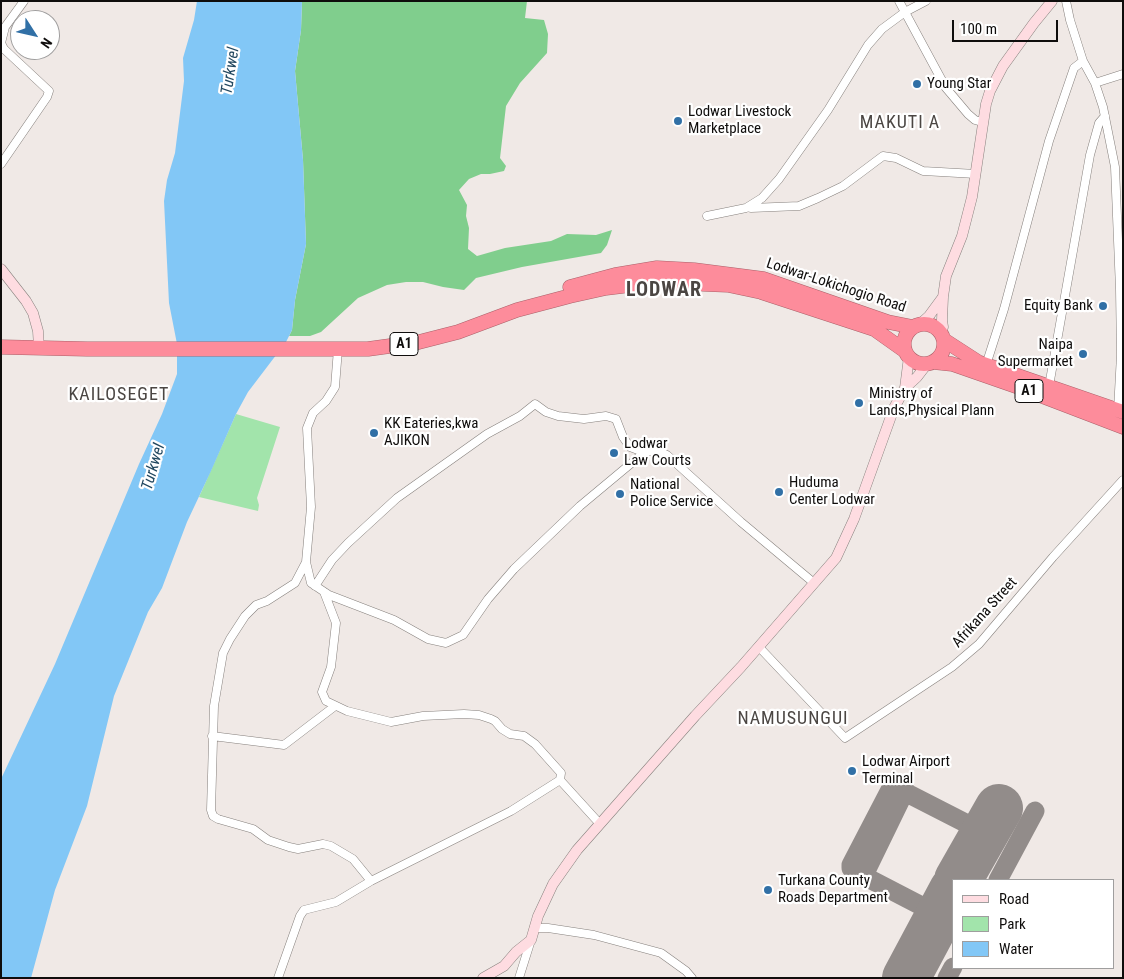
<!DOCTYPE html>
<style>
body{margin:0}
#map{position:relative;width:1124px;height:979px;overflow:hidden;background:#f0e9e6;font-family:"Roboto Condensed",sans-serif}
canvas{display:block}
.frame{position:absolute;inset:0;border:2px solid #0f0d0c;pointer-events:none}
.legend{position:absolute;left:952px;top:879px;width:162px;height:90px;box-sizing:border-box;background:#fff;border:1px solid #9f9e9e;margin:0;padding:6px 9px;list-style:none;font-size:15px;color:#0f0d0c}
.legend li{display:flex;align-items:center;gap:10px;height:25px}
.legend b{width:25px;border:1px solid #9f9e9e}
.north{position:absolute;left:10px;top:10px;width:50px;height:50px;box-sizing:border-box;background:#fff;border:1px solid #9f9e9e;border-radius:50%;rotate:125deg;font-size:14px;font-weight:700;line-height:20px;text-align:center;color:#0f0d0c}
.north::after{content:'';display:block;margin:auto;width:18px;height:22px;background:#3170a6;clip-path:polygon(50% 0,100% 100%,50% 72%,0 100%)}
.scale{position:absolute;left:952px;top:20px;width:106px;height:22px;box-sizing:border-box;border:2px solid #0f0d0c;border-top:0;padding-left:6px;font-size:15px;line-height:18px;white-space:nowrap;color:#0f0d0c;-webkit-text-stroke:4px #fff;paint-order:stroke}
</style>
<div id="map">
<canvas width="1124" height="979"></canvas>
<div class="frame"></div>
<ul class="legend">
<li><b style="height:6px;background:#fedce1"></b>Road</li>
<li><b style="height:14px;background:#a2e4ab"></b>Park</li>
<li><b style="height:14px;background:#82c7f6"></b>Water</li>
</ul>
<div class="north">N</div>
<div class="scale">100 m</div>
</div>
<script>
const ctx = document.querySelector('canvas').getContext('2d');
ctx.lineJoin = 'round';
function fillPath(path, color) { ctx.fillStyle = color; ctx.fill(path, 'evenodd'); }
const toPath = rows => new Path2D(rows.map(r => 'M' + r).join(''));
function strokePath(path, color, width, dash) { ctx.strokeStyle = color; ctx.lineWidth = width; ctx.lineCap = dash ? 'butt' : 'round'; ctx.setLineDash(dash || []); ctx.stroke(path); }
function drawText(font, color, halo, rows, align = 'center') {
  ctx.font = font + ' "Roboto Condensed",sans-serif'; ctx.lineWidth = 4.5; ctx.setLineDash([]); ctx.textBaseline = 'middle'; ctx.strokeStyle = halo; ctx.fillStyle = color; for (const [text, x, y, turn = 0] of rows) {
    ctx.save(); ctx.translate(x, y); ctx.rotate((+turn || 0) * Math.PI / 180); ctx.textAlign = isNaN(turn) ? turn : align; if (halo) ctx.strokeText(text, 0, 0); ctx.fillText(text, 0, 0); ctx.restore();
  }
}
fillPath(toPath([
 [236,414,280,427,257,498,259,505,258,511,199,497]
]), '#a2e4ab');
fillPath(toPath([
 [302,1,527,1,525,18,544,20,548,34,547,53,520,83,506,106,500,158,506,166,504,171,490,174,481,174,469,179,459,190,467,205,466,216,469,228,468,249,477,256,505,248,551,241,567,234,596,235,612,230,607,245,601,253,522,267,476,278,464,290,443,287,423,282,406,282,387,285,358,298,321,332,310,336,289,336,292,330,295,300,306,244,303,160,295,71,301,30]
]), '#80ce8d');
fillPath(toPath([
 [197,1,302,1,301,30,295,71,303,160,306,244,295,300,292,330,286,342,248,392,236,414,211,471,187,522,162,588,148,612,114,696,87,806,55,890,31,978,1,978,1,779,55,664,139,464,162,414,177,374,177,344,169,303,164,201,167,180,175,153,184,81,183,58,194,20]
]), '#82c7f6');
strokePath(toPath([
 [866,878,866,871,902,797,908,793],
 [998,880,1035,811],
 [939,915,856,872,851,868,851,865,890,790,897,788,985,833],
 [947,978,953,967]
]), '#928c8a', 19);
strokePath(toPath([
 [958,880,999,808],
 [906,978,953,890]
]), '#928c8a', 48);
const street = toPath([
 [899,1,946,88,968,114,975,120,982,122],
 [1066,1,1070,20,1083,61,1095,83,1103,107,1115,167,1120,289,1121,355,1118,410],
 [1095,83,1123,74],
 [1,164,47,97,49,91,4,49,1,43,5,27,24,1],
 [751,208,799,206,818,198,843,186,883,156,896,158,923,171,976,174],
 [707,216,746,208,762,198,779,179,828,110,868,45,882,29,905,12,926,1],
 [338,349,335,387,326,401,313,413,307,428,311,507,306,562,311,583,329,595,394,620,428,639,446,643,463,635,488,599,514,569,580,506,646,451],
 [986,365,1004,309,1049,141,1074,68,1083,61],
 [1049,386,1090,155,1099,123,1105,116],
 [306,562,295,583,267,601,256,605,245,616,230,639,223,653,214,706,211,810,213,816,218,819,253,829,268,840,289,847,298,849,323,844,331,846,353,859,371,881],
 [315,586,332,560,348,543,397,498,487,434,520,416,535,404,546,412,558,416,584,419,606,416,616,419,623,437,630,447,638,450,661,452,667,455,741,522,814,583],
 [324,592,336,623,331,667,322,692,326,701,347,711,391,722,423,716,464,714,479,715,491,719,495,721,502,729,510,734,524,736,535,744,561,773,560,780],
 [759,647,845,738,952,667,979,644,1053,557,1123,480],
 [212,736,284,745,335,706],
 [534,928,548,928,594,935,661,953,686,971,692,978],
 [278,978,300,916,304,910,336,902,371,881,511,811,560,780,600,824],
 [519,978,531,940]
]);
const secondary = toPath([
 [1,269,26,301,33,313,38,331,39,348],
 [919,325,929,316,943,297],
 [941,334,943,327,942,320,943,297,946,276,962,236,972,197,986,104,990,91,1003,66,1034,23,1052,1],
 [905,388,909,357],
 [483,978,504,966,516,952,531,940,538,916,553,884,577,850,695,716,741,667,836,558,854,519,894,408,905,388,917,377,927,364]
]);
const highway = toPath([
 [570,287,615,275,657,268,694,270,764,279,888,322,913,327],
 '904 344a20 20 0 1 1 40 0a20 20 0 1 1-40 0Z',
 [944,340,978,362,1123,412],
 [1,347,87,349,368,349,419,342,458,332,517,310,570,296,606,288,655,282,728,285,761,292,874,329,905,351],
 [933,362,952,364,1021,388,1123,427]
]);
strokePath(street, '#86807d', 9);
strokePath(secondary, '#86807d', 11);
strokePath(highway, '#aa6069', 15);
strokePath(street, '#fff', 8);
strokePath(secondary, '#fedce1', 10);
strokePath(highway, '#fd8c9b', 14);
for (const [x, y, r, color] of [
 [917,84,5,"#3170a6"],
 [678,121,5,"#3170a6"],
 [1103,306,5,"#3170a6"],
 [1083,354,5,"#3170a6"],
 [859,403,5,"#3170a6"],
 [374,433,5,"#3170a6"],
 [614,453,5,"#3170a6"],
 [779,492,5,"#3170a6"],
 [620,494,5,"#3170a6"],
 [852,771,5,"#3170a6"],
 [768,890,5,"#3170a6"]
]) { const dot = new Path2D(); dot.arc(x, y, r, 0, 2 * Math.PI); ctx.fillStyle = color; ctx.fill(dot); strokePath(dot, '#fff', 2); }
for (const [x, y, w] of [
 [404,344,28],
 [1029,391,28]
]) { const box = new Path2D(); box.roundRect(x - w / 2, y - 11.5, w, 23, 4); ctx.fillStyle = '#fff'; ctx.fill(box); strokePath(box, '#0f0d0c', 1); }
drawText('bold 14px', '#0f0d0c', null, [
 ["A1",404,344],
 ["A1",1029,391]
]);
drawText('15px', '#0f0d0c', '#fff', [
 ["Young Star",927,84],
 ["Lodwar Livestock",688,112],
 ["Marketplace",688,129],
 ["Equity Bank",1093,306,"right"],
 ["Naipa",1073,345,"right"],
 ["Supermarket",1073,362,"right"],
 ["Ministry of",869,394],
 ["Lands,Physical Plann",869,411],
 ["KK Eateries,kwa",384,424],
 ["AJIKON",384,441],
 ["Lodwar",624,444],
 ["Law Courts",624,461],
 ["Huduma",789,483],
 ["Center Lodwar",789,500],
 ["National",630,485],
 ["Police Service",630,502],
 ["Lodwar Airport",862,762],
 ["Terminal",862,779],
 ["Turkana County",778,881],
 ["Roads Department",778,898]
], 'left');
drawText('15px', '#0f0d0c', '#fff', [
 ["Lodwar-Lokichogio Road",836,286,18],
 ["Afrikana Street",985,613,-48]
]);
drawText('italic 16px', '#224860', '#fff', [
 ["Turkwel",231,71,-81],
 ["Turkwel",154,467,-74]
]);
ctx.letterSpacing = '1px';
drawText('18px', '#4b4643', '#fff', [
 ["MAKUTI A",900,123],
 ["KAILOSEGET",119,395],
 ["NAMUSUNGUI",793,719]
]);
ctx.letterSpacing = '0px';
ctx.letterSpacing = '1px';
drawText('bold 20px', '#4b4643', '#fff', [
 ["LODWAR",664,291]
]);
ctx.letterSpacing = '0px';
</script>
